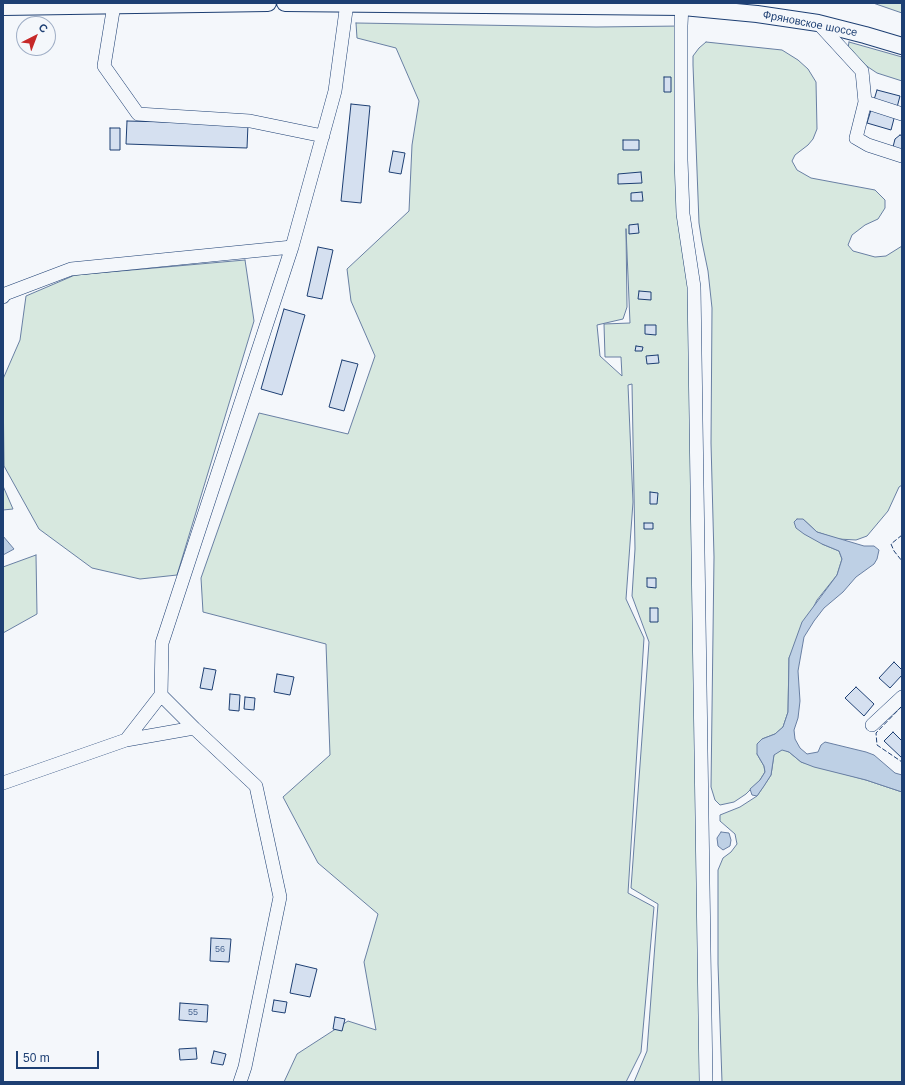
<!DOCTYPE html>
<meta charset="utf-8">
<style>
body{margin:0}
#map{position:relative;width:905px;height:1085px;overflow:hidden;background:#f4f7fb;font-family:Arial,sans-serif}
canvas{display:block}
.frame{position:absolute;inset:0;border:4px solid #1d3f73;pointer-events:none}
.north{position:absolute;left:16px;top:16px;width:40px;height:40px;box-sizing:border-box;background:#f4f7fb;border:1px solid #9eadc5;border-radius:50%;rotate:42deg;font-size:11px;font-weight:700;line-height:16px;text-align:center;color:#1d3f73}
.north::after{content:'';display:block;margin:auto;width:14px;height:18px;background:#c62828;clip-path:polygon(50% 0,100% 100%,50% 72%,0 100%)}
.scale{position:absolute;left:16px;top:1051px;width:83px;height:18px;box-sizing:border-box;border:2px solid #1d3f73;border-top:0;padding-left:5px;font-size:12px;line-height:14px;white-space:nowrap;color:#1d3f73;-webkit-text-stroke:3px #f4f7fb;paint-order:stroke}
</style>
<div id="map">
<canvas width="905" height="1085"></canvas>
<div class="frame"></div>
<div class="north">С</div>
<div class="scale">50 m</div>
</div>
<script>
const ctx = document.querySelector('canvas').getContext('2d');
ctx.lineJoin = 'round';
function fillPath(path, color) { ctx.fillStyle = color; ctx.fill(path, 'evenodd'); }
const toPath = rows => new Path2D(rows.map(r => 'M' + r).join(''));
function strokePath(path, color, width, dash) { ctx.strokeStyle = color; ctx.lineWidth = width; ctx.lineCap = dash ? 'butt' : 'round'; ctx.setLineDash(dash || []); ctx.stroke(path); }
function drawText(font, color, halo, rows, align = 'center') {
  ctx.font = font + ' Arial,sans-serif'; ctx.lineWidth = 3; ctx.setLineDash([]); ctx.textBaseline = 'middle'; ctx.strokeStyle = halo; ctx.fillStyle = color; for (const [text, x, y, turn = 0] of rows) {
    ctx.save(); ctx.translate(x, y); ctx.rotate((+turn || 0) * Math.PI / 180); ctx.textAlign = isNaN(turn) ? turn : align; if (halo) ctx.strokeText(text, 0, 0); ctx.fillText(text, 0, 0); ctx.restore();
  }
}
const green = toPath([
 [873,3,902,3,902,13,873,3],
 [356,23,596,27,681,26,681,160,694,287,706,1082,634,1082,647,1051,658,904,631,888,649,642,632,596,635,549,632,384,628,385,633,502,626,599,644,638,628,893,654,907,641,1052,626,1082,284,1082,297,1054,348,1021,376,1030,364,962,378,914,318,863,283,797,330,755,326,644,203,612,201,578,259,413,348,434,375,356,351,301,347,269,409,211,412,145,419,101,396,48,357,38,356,23],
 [626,229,630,323,604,324,605,357,621,357,622,376,600,356,597,325,623,319,627,307,626,229],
 [706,42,782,50,798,60,808,69,816,82,817,129,813,139,808,145,795,155,792,161,797,170,811,178,875,190,885,200,885,208,878,219,865,225,852,235,848,245,853,251,875,257,886,256,902,246,902,485,899,487,888,511,867,536,856,540,838,539,817,532,803,519,822,544,839,551,842,559,837,575,817,600,789,658,788,712,783,727,775,734,762,739,757,754,764,766,765,772,760,780,746,794,734,802,720,805,715,800,711,787,714,557,711,443,712,308,708,271,702,242,699,223,693,65,693,56,699,48,706,42],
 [849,42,902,57,902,81,877,73,865,65,848,48,849,42],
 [245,260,254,321,177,575,140,579,92,568,39,529,4,466,3,379,20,340,26,296,75,275,245,260],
 [3,486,13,509,3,510,3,486],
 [36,555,37,614,3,633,3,567,36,555],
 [782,749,789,752,801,762,866,780,902,792,902,1082,722,1082,718,964,718,870,723,858,731,852,737,844,735,834,720,821,720,815,740,807,757,796,771,775,774,754,782,749]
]);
fillPath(green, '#d7e8df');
strokePath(green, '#687fa3', 1);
const water = toPath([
 [797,519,803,519,817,532,864,546,874,546,879,550,877,559,874,564,856,577,843,592,824,608,814,621,804,637,798,671,800,701,798,718,794,730,795,739,800,748,807,754,818,752,821,745,825,742,866,752,874,755,895,773,902,775,902,792,866,780,814,767,801,762,789,752,782,750,774,755,771,775,764,786,757,796,752,795,750,789,760,780,765,772,764,766,757,754,757,744,762,739,775,734,783,727,788,712,789,658,802,622,837,575,842,559,839,551,822,544,804,534,796,528,794,522,797,519],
 [3,536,14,549,3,555,3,536],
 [721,832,729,833,731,840,730,846,723,850,718,846,717,838,721,832]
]);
fillPath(water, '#bed0e5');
strokePath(water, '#687fa3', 1);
const building = toPath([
 [664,77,671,77,671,92,664,92,664,77],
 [877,90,900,96,891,130,867,123,877,90],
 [351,104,370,106,361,203,341,201,351,104],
 [127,121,248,124,247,148,126,144,127,121],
 [110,128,120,128,120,150,110,150,110,128],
 [900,135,902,136,902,150,893,147,895,139,900,135],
 [623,140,639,140,639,150,623,150,623,140],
 [393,151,405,153,401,174,389,172,393,151],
 [641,172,642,183,618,184,618,174,641,172],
 [642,192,643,201,631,201,631,193,642,192],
 [638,224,639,233,629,234,629,225,638,224],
 [318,247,333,250,322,299,307,296,318,247],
 [639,291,651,292,651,300,638,299,639,291],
 [284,309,305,315,282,395,261,389,284,309],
 [645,325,656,325,656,335,645,334,645,325],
 [636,346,643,347,642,351,635,351,636,346],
 [658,355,659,363,647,364,646,356,658,355],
 [342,360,358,364,344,411,329,407,342,360],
 [650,492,658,493,657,504,650,504,650,492],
 [644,523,653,523,653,529,644,529,644,523],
 [647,578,656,578,656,588,647,587,647,578],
 [650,608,658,608,658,622,650,622,650,608],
 [894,662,902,670,902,675,890,688,879,678,894,662],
 [204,668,216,670,212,690,200,688,204,668],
 [277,674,294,677,290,695,274,692,277,674],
 [856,687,874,704,864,716,845,698,856,687],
 [230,694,240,695,239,711,229,710,230,694],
 [245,697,255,698,254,710,244,709,245,697],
 [893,732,902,741,902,758,884,741,893,732],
 [211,938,231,939,229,962,210,961,211,938],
 [296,964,317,969,310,997,290,993,296,964],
 [274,1000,287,1002,285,1013,272,1011,274,1000],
 [180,1003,208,1005,207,1022,179,1020,180,1003],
 [335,1017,345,1019,342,1031,333,1029,335,1017],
 [196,1048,197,1059,180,1060,179,1049,196,1048],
 [214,1051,226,1054,223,1065,211,1063,214,1051]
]);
fillPath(building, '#d5e0f0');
strokePath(building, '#1d3f73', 1);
const minor = toPath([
 [682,3,681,26,681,160,683,214,694,287,706,1082],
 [114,5,104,66,138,114,250,121,323,136],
 [818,23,862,71,865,102,902,114],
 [865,102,856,138,868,145,902,156],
 [292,247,335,91,347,3],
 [3,297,5,294,71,269,292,247,162,643,161,695,126,740,3,783],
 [872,725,902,697],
 [194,728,256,786,280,897,245,1067,240,1082],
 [126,740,194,728,161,695]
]);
const major = toPath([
 [285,3,683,7,757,14,818,23,865,35,902,46],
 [3,7,268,3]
]);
strokePath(minor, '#1d3f73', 14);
strokePath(major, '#1d3f73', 18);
strokePath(minor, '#f4f7fb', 13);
strokePath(major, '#f4f7fb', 16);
strokePath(toPath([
 [902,535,891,544,894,551,902,561],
 [902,706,876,733,877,745,902,762]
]), '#1d3f73', 1, [5, 2]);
drawText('9px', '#4b6792', null, [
 ["56",220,950],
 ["55",193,1013]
]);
drawText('11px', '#1d3f73', '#f4f7fb', [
 ["Фряновское шоссе",810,24,11]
]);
</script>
